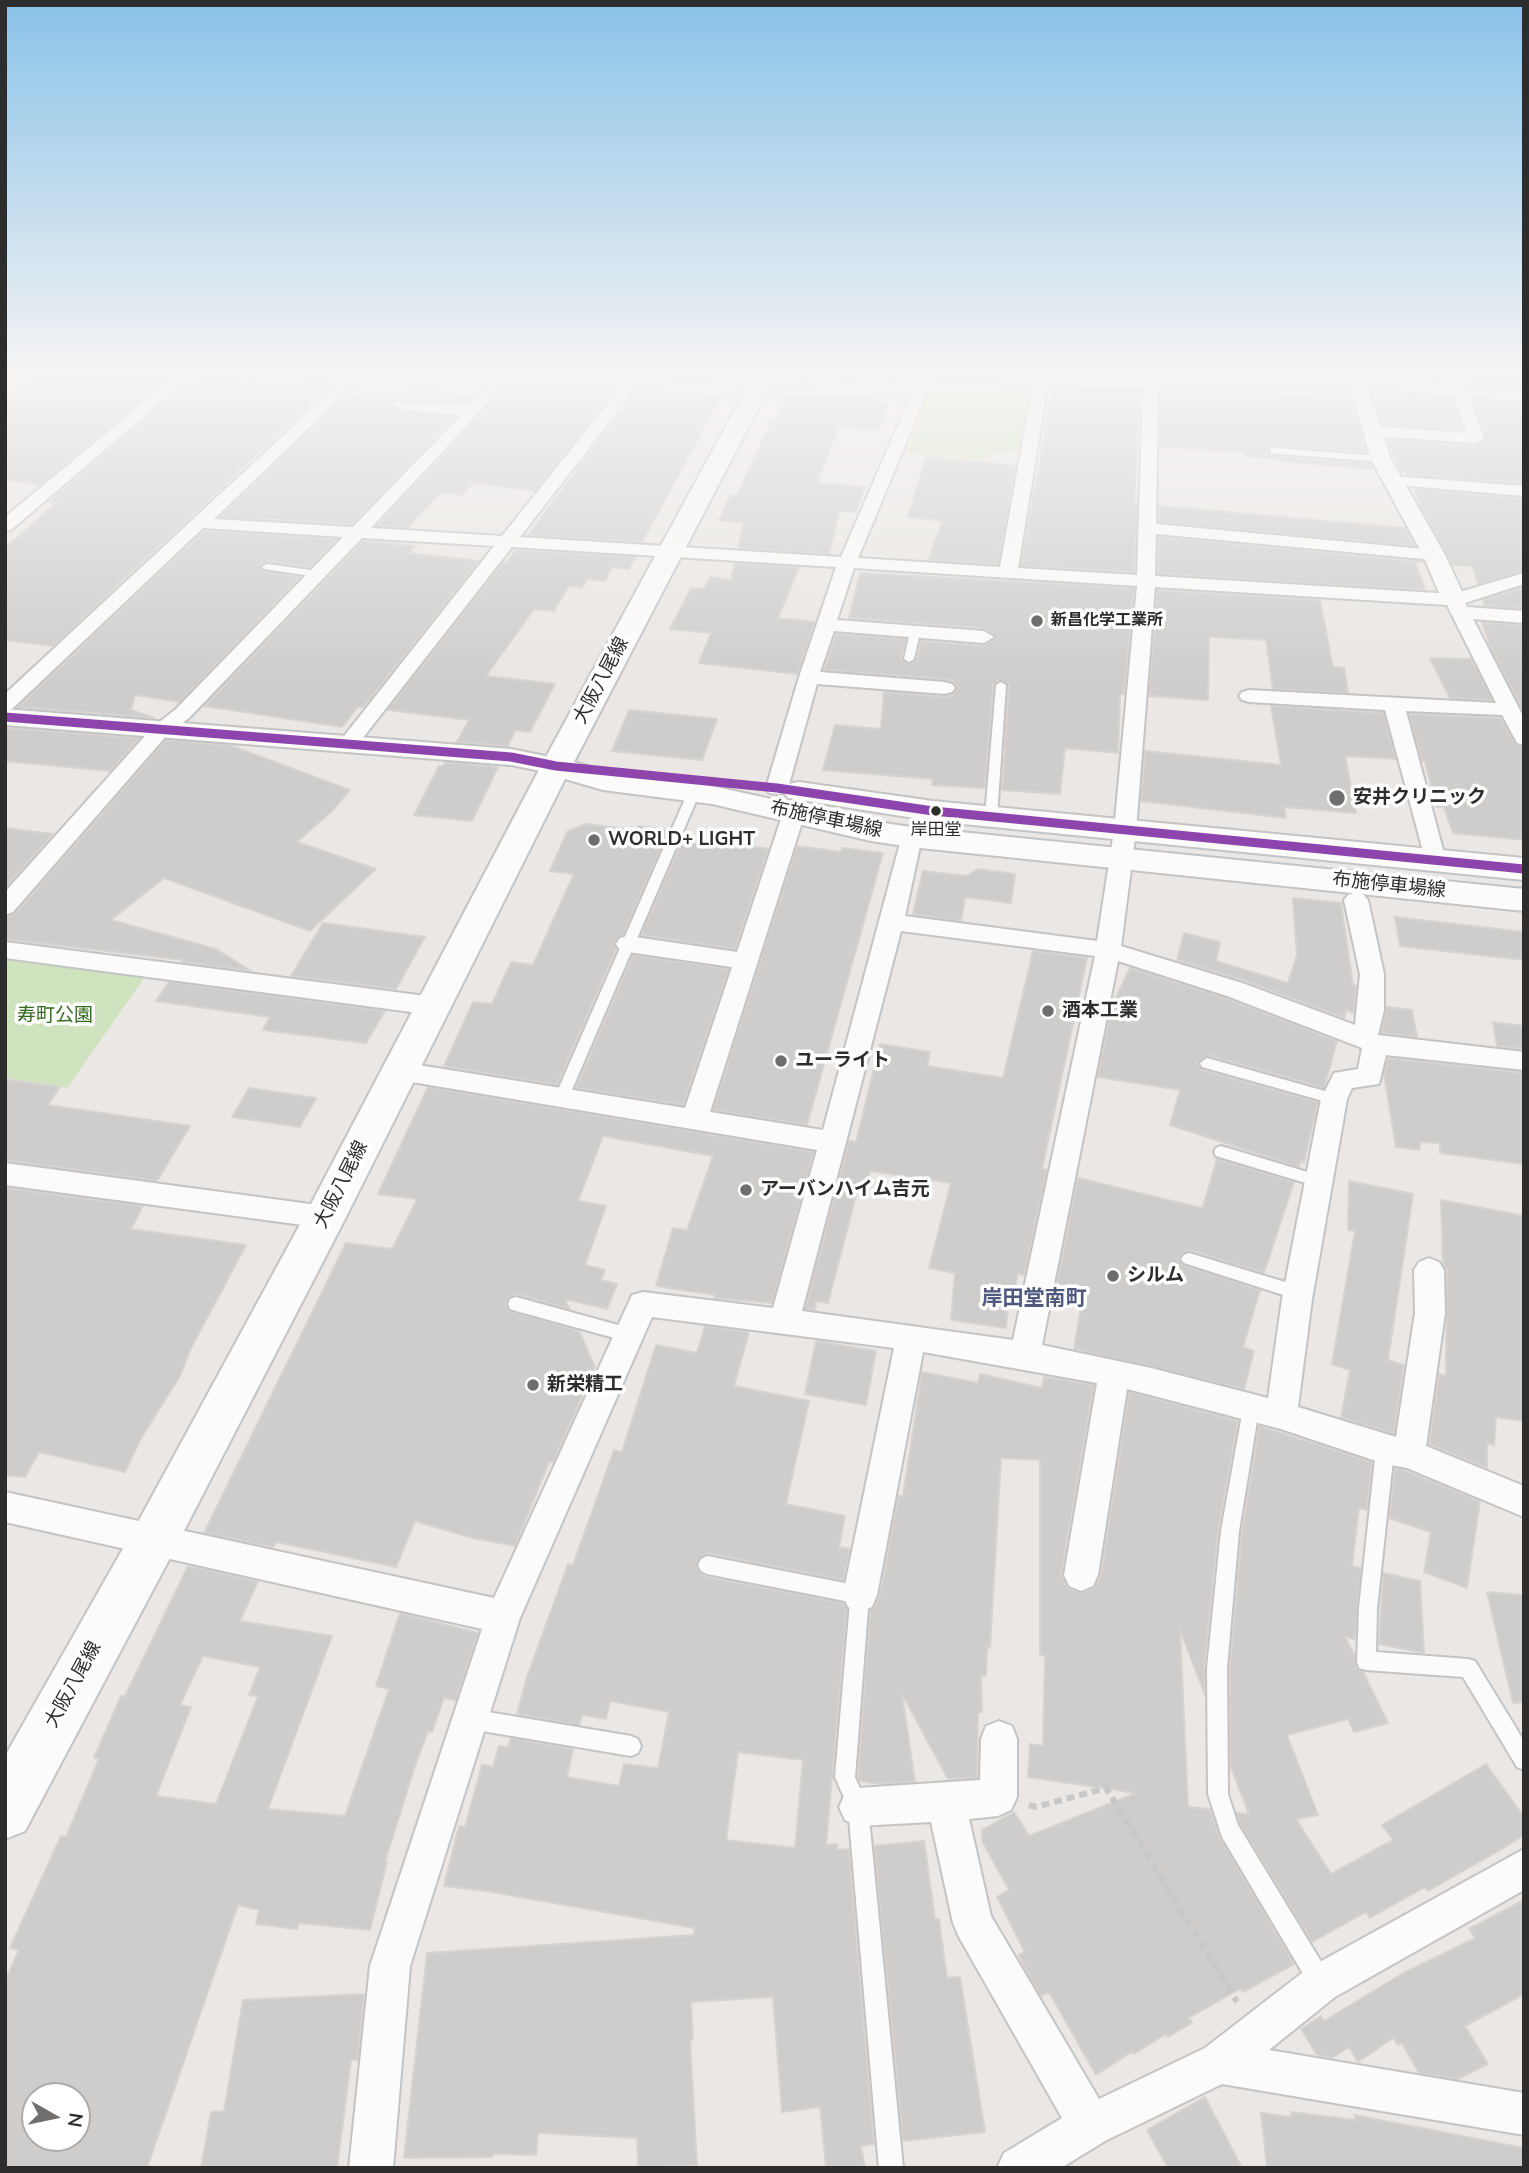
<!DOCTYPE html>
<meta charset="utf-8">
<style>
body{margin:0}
#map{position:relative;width:1529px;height:2173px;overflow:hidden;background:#eae7e4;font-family:"Nunito Sans",sans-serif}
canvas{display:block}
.frame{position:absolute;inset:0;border:7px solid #2d2d2d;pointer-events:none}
.north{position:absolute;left:21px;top:2082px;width:70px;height:70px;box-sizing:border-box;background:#fff;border:2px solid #ababab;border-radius:50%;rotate:99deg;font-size:19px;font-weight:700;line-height:28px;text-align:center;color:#2d2d2d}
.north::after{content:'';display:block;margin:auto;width:24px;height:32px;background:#6f6e6d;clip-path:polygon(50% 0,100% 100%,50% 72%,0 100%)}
</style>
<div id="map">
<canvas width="1529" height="2173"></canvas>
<div class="frame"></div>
<div class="north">N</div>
</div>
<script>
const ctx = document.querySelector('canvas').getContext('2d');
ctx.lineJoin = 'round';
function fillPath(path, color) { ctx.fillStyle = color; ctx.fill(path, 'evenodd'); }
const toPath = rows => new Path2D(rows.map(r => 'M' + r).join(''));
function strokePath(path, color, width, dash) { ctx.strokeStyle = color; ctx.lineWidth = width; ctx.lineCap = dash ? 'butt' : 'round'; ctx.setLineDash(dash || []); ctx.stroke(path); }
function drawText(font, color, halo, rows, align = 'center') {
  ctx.font = font + ' "Nunito Sans","Noto Sans JP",sans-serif'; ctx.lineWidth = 7; ctx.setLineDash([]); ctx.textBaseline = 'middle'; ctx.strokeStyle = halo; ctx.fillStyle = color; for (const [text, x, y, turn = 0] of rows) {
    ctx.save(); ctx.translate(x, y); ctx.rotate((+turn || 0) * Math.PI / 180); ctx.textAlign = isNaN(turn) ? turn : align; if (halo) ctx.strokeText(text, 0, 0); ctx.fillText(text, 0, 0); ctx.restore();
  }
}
fillPath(toPath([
 [1021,393,1030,397,1021,452,987,453,986,460,907,454,927,397,935,394],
 [5,958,144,978,67,1088,5,1078]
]), '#cfe4be');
const building = toPath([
 [34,378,118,378,163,383,40,485,5,480,5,400,34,378],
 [306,378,338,378,53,646,5,640,5,548,56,503,49,502,65,488,185,385,194,386,202,379,296,387,306,378],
 [796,378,882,378,881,382,794,384,796,378],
 [1396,378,1524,378,1524,388,1396,378],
 [515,383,605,392,603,394,611,395,535,491,473,483,462,495,441,492,407,528,377,526,494,400,501,400,515,383],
 [1255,389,1271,390,1271,395,1328,398,1324,389,1348,392,1366,452,1273,445,1268,447,1267,453,1270,456,1371,464,1373,469,1280,461,1280,459,1244,456,1244,453,1160,446,1161,390,1255,389],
 [416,390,474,397,468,403,408,399,416,390],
 [1140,391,1134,504,1137,504,1134,572,1021,566,1052,393,1140,391],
 [1379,392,1452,397,1462,430,1383,424,1375,401,1382,404,1379,392],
 [686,395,720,398,642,542,528,535,632,397,683,401,686,395],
 [346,396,392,400,391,406,400,412,455,417,352,524,220,517,346,396],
 [878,396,876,402,888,403,879,430,839,426,817,483,865,487,856,512,839,511,829,554,738,548,744,522,719,520,731,495,737,495,772,421,776,422,786,399,878,396],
 [1473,400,1524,404,1524,483,1407,475,1406,471,1401,471,1388,440,1476,446,1485,440,1473,400],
 [926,457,1016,466,998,564,929,560,942,521,908,517,926,457],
 [1415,489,1524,499,1524,571,1478,584,1472,566,1452,565,1420,505,1415,489],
 [1159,506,1405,528,1415,546,1159,522,1159,506],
 [204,531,337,539,310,567,267,561,261,565,260,569,264,572,300,577,180,702,135,695,131,710,154,718,18,707,204,531],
 [1159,537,1423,562,1415,562,1425,590,1158,574,1159,537],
 [363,541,415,546,409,553,479,561,363,707,358,707,342,727,205,706,363,541],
 [516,550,635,557,629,569,612,567,605,581,587,579,582,588,569,586,554,611,534,609,486,676,555,684,530,732,515,730,508,746,457,742,469,720,388,710,503,562,506,563,516,550],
 [735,563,799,567,778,618,815,622,797,674,699,663,711,633,670,629,691,588,704,589,710,577,731,580,735,563],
 [860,573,1134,588,1124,694,1120,694,1118,753,1065,748,1060,794,1002,790,1009,685,1000,680,993,685,985,788,932,785,933,779,823,770,835,725,881,729,884,692,945,697,953,695,958,688,953,681,945,679,824,670,836,634,906,639,901,658,908,664,917,660,921,641,984,646,996,638,984,628,849,618,860,573],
 [1524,587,1524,608,1485,606,1483,600,1524,587],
 [1157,590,1320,600,1333,667,1344,668,1348,693,1273,689,1266,640,1209,637,1208,700,1149,696,1157,590],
 [1482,622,1524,626,1524,712,1490,646,1482,622],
 [1430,658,1471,659,1492,700,1450,698,1430,658],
 [1271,706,1383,713,1396,759,1345,756,1356,813,1284,807,1286,818,1141,801,1145,751,1281,765,1271,706],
 [629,710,717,719,702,760,612,751,629,710],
 [1409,714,1500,718,1515,744,1524,747,1524,840,1453,833,1444,807,1436,807,1425,761,1422,761,1409,714],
 [5,728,139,738,110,771,5,761,5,728],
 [166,740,229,745,350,790,332,811,297,842,376,869,310,931,164,878,111,920,216,949,251,971,182,962,183,960,5,939,5,917,15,914,166,740],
 [445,762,498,767,472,821,414,815,439,766,443,766,445,762],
 [585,824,636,830,638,826,669,830,623,935,614,943,616,949,557,1085,444,1066,473,1002,492,1004,511,962,533,965,574,874,550,871,567,832,585,824],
 [5,828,53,834,5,888,5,828],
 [684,836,768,849,735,949,641,935,684,836],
 [797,846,841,852,842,848,883,853,807,1125,713,1110,797,846],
 [978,869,1015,874,1011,903,965,897,961,921,913,914,923,871,967,876,978,869],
 [1293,898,1341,903,1353,985,1356,986,1354,1013,1346,1010,1344,1018,1246,981,1177,960,1184,933,1220,942,1216,961,1288,983,1297,955,1293,898],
 [1395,917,1524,932,1524,960,1400,946,1395,917],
 [323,923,425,937,396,989,291,976,323,923],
 [1033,951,1087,958,1042,1169,1047,1170,1024,1275,1018,1273,1015,1286,1010,1285,1006,1328,951,1320,955,1273,929,1268,951,1183,870,1171,865,1190,858,1188,828,1303,816,1301,815,1310,805,1309,849,1141,856,1142,880,1044,930,1052,927,1066,1003,1078,1033,951],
 [633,955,729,969,683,1105,576,1088,633,955],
 [1130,968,1226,998,1337,1041,1324,1088,1208,1055,1197,1062,1201,1070,1318,1102,1304,1162,1300,1161,1299,1167,1170,1125,1180,1090,1098,1077,1111,1008,1130,968],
 [169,982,385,1011,366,1043,263,1030,270,1017,156,1001,169,982],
 [1387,1007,1412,1010,1417,1037,1381,1033,1387,1007],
 [1493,1022,1524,1026,1524,1049,1497,1046,1493,1022],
 [1388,1058,1524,1073,1524,1164,1440,1153,1440,1143,1421,1142,1419,1150,1396,1147,1384,1074,1388,1058],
 [5,1079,60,1087,48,1105,190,1126,157,1181,5,1160,5,1079],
 [428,1087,814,1152,772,1303,714,1298,715,1295,656,1286,673,1228,687,1230,713,1156,603,1136,578,1201,606,1206,585,1265,605,1270,601,1280,617,1284,607,1309,565,1299,569,1309,517,1294,509,1297,506,1303,509,1311,579,1331,595,1367,553,1462,549,1462,515,1546,473,1538,415,1521,396,1567,276,1542,273,1547,204,1533,346,1243,392,1249,417,1199,378,1194,428,1087],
 [249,1088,316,1098,300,1127,232,1117,249,1088],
 [1217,1159,1294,1182,1264,1273,1190,1250,1183,1253,1178,1259,1183,1265,1260,1290,1243,1347,1254,1351,1244,1389,1074,1349,1084,1291,1057,1283,1078,1178,1201,1208,1203,1207,1217,1159],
 [1349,1181,1413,1194,1388,1360,1404,1365,1394,1434,1341,1417,1350,1370,1332,1364,1355,1231,1348,1230,1349,1181],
 [5,1188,143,1206,131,1229,246,1245,191,1348,180,1376,140,1440,125,1472,39,1452,25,1477,5,1475,5,1188],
 [1441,1200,1524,1216,1524,1421,1496,1417,1494,1445,1487,1443,1487,1468,1429,1444,1439,1374,1446,1376,1447,1270,1443,1264,1441,1200],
 [705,1326,749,1332,734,1386,809,1401,786,1504,845,1516,839,1547,850,1549,843,1580,708,1553,699,1558,696,1566,700,1573,706,1577,844,1603,847,1609,826,1845,837,1844,837,1850,849,1849,874,2144,861,2146,865,2168,826,2168,820,2107,782,2112,773,1997,691,2002,693,2040,690,2040,697,2165,638,2168,637,2138,538,2133,536,2155,493,2154,492,2157,404,2158,427,1953,694,1935,695,1928,486,1891,444,1886,459,1826,465,1827,482,1765,493,1767,499,1746,508,1747,511,1738,573,1749,567,1777,619,1786,624,1764,658,1768,669,1712,610,1701,606,1719,582,1715,579,1725,517,1714,527,1677,568,1564,573,1565,614,1450,622,1452,656,1345,697,1353,705,1326],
 [738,1752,803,1760,795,1848,726,1840,738,1752],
 [816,1341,876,1351,866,1405,805,1394,816,1341],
 [922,1372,978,1383,980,1374,1042,1388,1044,1377,1094,1385,1061,1575,1067,1587,1080,1593,1094,1588,1101,1575,1129,1392,1238,1421,1218,1531,1204,1668,1205,1695,1180,1630,1188,1807,1210,1809,1220,1838,1294,1964,1243,1992,1241,1988,1189,2018,1192,2023,1168,2037,1166,2034,1134,2054,1133,2051,1096,2075,1049,1992,1041,1996,1027,1972,1019,1955,1025,1952,997,1897,1009,1890,982,1841,982,1830,1014,1812,1029,1836,1136,1793,1028,1777,1030,1744,1043,1746,1045,1656,1040,1655,1040,1460,1001,1458,990,1648,987,1647,986,1676,981,1676,982,1712,978,1712,977,1778,948,1779,902,1694,915,1782,881,1784,859,1781,858,1777,870,1610,874,1608,880,1595,898,1496,903,1496,922,1372],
 [1259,1426,1372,1462,1367,1510,1359,1508,1352,1566,1361,1568,1355,1639,1345,1637,1355,1656,1356,1669,1363,1672,1388,1723,1354,1732,1348,1719,1287,1735,1318,1815,1296,1819,1331,1874,1393,1840,1382,1825,1486,1764,1524,1817,1524,1835,1500,1850,1428,1891,1425,1887,1370,1918,1366,1912,1312,1942,1240,1824,1237,1813,1249,1814,1230,1765,1230,1668,1242,1531,1259,1426],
 [1395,1468,1406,1471,1480,1501,1467,1588,1424,1572,1431,1532,1389,1518,1395,1468],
 [188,1566,258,1581,240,1621,332,1636,268,1809,345,1816,389,1689,376,1686,400,1613,478,1633,456,1700,444,1698,432,1732,428,1731,414,1769,385,1862,387,1862,370,1930,299,1923,297,1929,256,1924,259,1910,238,1905,147,2168,5,2168,5,1981,19,1950,10,1948,61,1836,66,1837,99,1759,94,1758,121,1696,125,1696,188,1566],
 [203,1656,260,1667,249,1695,258,1696,216,1804,156,1796,191,1707,180,1705,203,1656],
 [35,2096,77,2096,77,2138,35,2138,35,2096],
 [1383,1573,1420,1581,1424,1653,1379,1644,1383,1573],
 [1487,1592,1524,1595,1524,1702,1513,1703,1487,1592],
 [924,1841,935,1919,939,1919,947,1978,960,1977,985,2132,903,2141,874,1846,924,1841],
 [1524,1900,1524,1994,1465,2026,1488,2064,1458,2079,1419,2073,1402,2043,1398,2045,1393,2038,1358,2062,1349,2047,1332,2058,1317,2055,1301,2029,1321,2016,1324,2021,1402,1974,1475,1938,1469,1929,1524,1900],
 [364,1994,358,2060,351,2060,337,2168,201,2168,211,2112,224,2111,243,2000,364,1994],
 [1205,2097,1242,2168,1168,2168,1147,2130,1205,2097],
 [1291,2112,1357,2120,1354,2115,1524,2148,1524,2168,1267,2168,1261,2113,1292,2117,1291,2112]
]);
fillPath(building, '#cfcdcb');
strokePath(building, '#d6d3d0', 2);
const service = toPath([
 [1273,448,1381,456,1385,459,1381,462,1270,453,1270,449,1273,448],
 [267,564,318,571,323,574,318,577,264,569,262,567,267,564],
 [915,629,920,632,914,659,909,662,904,659,910,632,915,629],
 [1001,682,1006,685,997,817,991,821,985,817,996,685,1001,682],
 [694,789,700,792,568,1099,566,1103,556,1103,554,1099,688,792,694,789],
 [1207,1058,1339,1095,1341,1099,1334,1104,1202,1067,1200,1063,1207,1058],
 [1221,1146,1324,1177,1326,1181,1324,1185,1319,1187,1216,1156,1214,1152,1216,1148,1221,1146],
 [1189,1253,1305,1288,1307,1293,1305,1298,1299,1300,1184,1263,1181,1259,1184,1255,1189,1253],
 [516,1297,629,1328,635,1330,637,1335,635,1340,629,1342,516,1311,510,1309,508,1304,510,1299,516,1297],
 [1251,1402,1257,1404,1259,1409,1239,1531,1227,1668,1228,1794,1238,1825,1328,1973,1331,1981,1328,1989,1320,1992,1312,1989,1222,1837,1208,1794,1207,1668,1221,1531,1243,1409,1245,1404,1251,1402],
 [1385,1442,1391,1445,1394,1450,1377,1608,1376,1652,1468,1659,1475,1661,1524,1741,1524,1770,1517,1767,1463,1677,1366,1670,1359,1668,1357,1661,1359,1608,1376,1450,1379,1445,1385,1442],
 [707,1556,860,1586,866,1589,869,1595,855,1777,868,1807,903,2168,879,2168,848,1807,835,1777,850,1602,707,1574,701,1571,698,1565,701,1559,707,1556],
 [470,1709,631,1736,638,1739,641,1746,638,1753,631,1756,470,1729,463,1726,460,1719,463,1712,470,1709]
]);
const minor = toPath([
 [173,378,189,378,11,530,5,531,5,517,173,378],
 [345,378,361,378,214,519,353,527,461,415,400,409,392,404,395,401,469,406,496,378,511,378,371,528,502,536,620,388,528,382,521,378,643,378,642,380,756,387,916,384,919,378,933,378,931,384,1144,378,1362,378,1524,391,1524,401,1469,397,1484,438,1476,443,1373,436,1365,431,1373,426,1466,433,1454,395,1358,388,1352,386,1158,387,1156,524,1434,550,1443,555,1434,560,1156,534,1155,576,1453,594,1524,573,1524,584,1465,603,1467,607,1524,611,1524,623,1473,619,1524,718,1524,745,1517,743,1502,715,1406,711,1446,861,1443,866,1427,866,1385,710,1249,702,1242,700,1239,696,1242,692,1249,690,1496,703,1447,605,1155,587,1136,831,1121,946,1245,984,1355,1025,1360,974,1344,900,1348,895,1356,892,1364,895,1368,900,1384,974,1384,1010,1378,1035,1524,1052,1524,1070,1386,1055,1379,1084,1352,1088,1347,1099,1312,1299,1298,1407,1396,1437,1415,1313,1414,1270,1419,1262,1429,1258,1439,1262,1444,1270,1445,1313,1426,1446,1524,1486,1524,1517,1407,1468,1385,1464,1281,1429,1127,1389,1098,1575,1093,1586,1081,1591,1069,1586,1064,1575,1097,1383,923,1352,877,1595,872,1607,860,1612,848,1607,843,1595,894,1348,652,1317,520,1618,410,1966,393,2168,349,2168,370,1966,482,1629,5,1522,5,1492,494,1598,632,1295,643,1292,773,1308,817,1150,400,1080,391,1078,387,1071,391,1064,400,1062,685,1108,732,967,628,952,620,950,616,944,620,938,628,936,737,952,783,813,786,808,794,806,802,808,805,813,710,1112,823,1130,903,832,911,830,919,832,922,837,905,916,1097,941,1114,831,1137,586,854,568,837,620,984,631,994,637,984,643,834,631,820,672,945,682,952,684,955,688,952,692,945,694,817,684,788,788,785,793,777,794,769,793,766,788,799,677,836,567,512,547,355,748,348,750,341,748,338,744,341,740,494,546,362,538,190,717,167,735,13,912,5,915,5,892,153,727,176,709,343,537,203,528,12,709,5,711,5,694,345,378],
 [1143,388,1137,575,1018,568,1047,390,1143,388],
 [635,389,756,397,912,393,841,557,520,537,635,389],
 [1032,390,1000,567,858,558,927,393,1032,390],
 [901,931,1095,956,1013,1340,802,1311,901,931],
 [1118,961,1227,996,1362,1048,1358,1069,1334,1073,1321,1099,1282,1299,1268,1398,1151,1368,1042,1345,1118,961],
 [1392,476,1524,486,1524,496,1386,484,1384,481,1392,476],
 [5,942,434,997,443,1000,446,1006,443,1012,434,1015,5,958,5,942],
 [5,1163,325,1206,335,1209,339,1217,335,1225,325,1228,5,1185,5,1163],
 [999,1721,1012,1726,1017,1739,1017,1797,1011,1810,998,1816,969,1819,991,1916,1099,2099,1205,2048,1307,1969,1524,1849,1524,1890,1335,1997,1269,2050,1524,2093,1524,2135,1222,2084,1105,2141,1061,2168,997,2168,1004,2153,1062,2118,959,1937,953,1923,931,1822,858,1826,845,1820,839,1807,845,1794,858,1788,980,1780,981,1739,986,1726,999,1721]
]);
const tertiary = toPath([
 [1347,378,1365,378,1391,459,1445,555,1466,600,1462,605,1446,605,1442,600,1423,555,1371,459,1347,378],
 [5,709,511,749,565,760,569,766,565,772,556,774,511,765,5,725,5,709]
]);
const secondary = toPath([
 [752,378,774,378,574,762,607,772,712,786,871,821,911,827,1524,889,1524,911,911,847,871,841,712,804,603,790,565,779,346,1217,171,1556,25,1831,5,1839,5,1756,137,1524,310,1206,541,766,752,378],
 [799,782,933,801,1524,858,1524,880,933,821,788,798,783,791,788,784,799,782]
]);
strokePath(service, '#c4c4c4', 4);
strokePath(minor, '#c4c4c4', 4);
strokePath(tertiary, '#c4c4c4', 4);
strokePath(secondary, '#c4c4c4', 4);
strokePath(toPath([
 [1029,1805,1036,1807,1106,1788,1237,2002]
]), '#c8c8c8', 6, [8, 5]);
fillPath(service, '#fcfbfb');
fillPath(minor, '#fcfbfb');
fillPath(tertiary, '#fcfbfb');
fillPath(secondary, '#fcfbfb');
strokePath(toPath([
 [5,717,511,757,556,766,777,788,933,811,1524,869]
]), '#8e44ad', 9);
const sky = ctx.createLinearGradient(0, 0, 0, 682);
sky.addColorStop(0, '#89c2e8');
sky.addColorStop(0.55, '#f6f4f3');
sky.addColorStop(1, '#f6f4f300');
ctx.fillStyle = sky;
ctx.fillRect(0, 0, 1529, 682);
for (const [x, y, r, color] of [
 [1037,621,7,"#6f6e6d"],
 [1337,798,9,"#6f6e6d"],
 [936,811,6,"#2d2d2d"],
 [594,840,7,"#6f6e6d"],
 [1048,1011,7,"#6f6e6d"],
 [781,1061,7,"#6f6e6d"],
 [746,1190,7,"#6f6e6d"],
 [1113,1276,7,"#6f6e6d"],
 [533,1385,7,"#6f6e6d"]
]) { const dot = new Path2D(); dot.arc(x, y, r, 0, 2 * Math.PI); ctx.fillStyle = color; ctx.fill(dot); strokePath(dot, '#fff', 2.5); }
drawText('bold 16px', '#2d2d2d', '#fff', [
 ["新昌化学工業所",1051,621]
], 'left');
drawText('17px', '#2d2d2d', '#fff', [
 ["岸田堂",936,831]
]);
drawText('19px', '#2d2d2d', '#fff', [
 ["大阪八尾線",602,681,-62],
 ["布施停車場線",826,820,12],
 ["布施停車場線",1389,886,6],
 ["大阪八尾線",342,1185,-63],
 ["大阪八尾線",74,1685,-61]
]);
drawText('bold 19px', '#2d2d2d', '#fff', [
 ["安井クリニック",1353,798],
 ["WORLD+ LIGHT",608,840],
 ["酒本工業",1062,1011],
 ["ユーライト",795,1061],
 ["アーバンハイム吉元",760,1190],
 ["シルム",1127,1276],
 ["新栄精工",547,1385]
], 'left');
drawText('19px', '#316a1e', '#fff', [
 ["寿町公園",55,1016]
]);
drawText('bold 21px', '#4e597d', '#fff', [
 ["岸田堂南町",1034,1300]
]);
</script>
